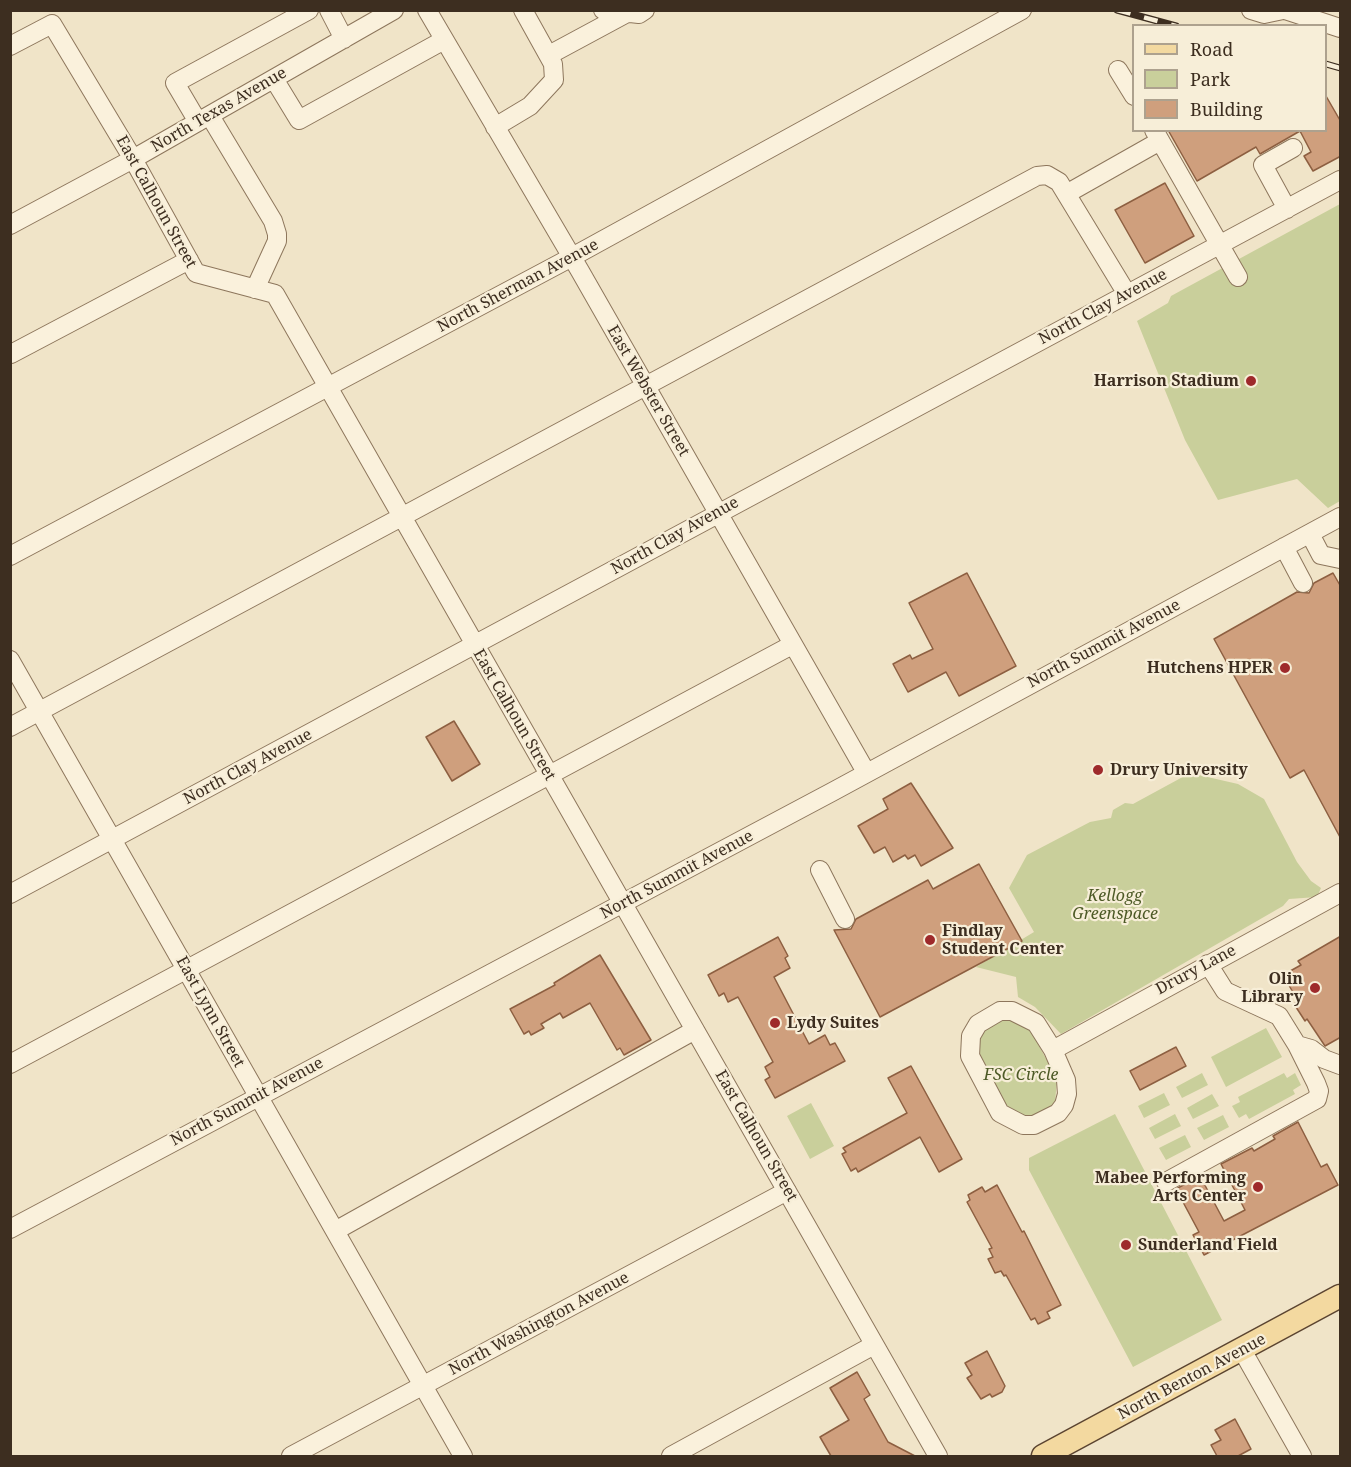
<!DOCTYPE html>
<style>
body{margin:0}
#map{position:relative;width:1351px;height:1467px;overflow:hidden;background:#f0e4c8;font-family:"Noto Serif",serif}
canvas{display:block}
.frame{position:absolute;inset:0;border:12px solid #3d2e20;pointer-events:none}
.legend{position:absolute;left:1132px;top:24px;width:195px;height:108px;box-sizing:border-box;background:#f7eed8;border:2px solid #ada18e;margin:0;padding:8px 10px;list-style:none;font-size:18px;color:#3d2e20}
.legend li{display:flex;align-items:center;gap:12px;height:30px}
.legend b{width:30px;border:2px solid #ada18e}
</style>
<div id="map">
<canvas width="1351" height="1467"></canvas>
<div class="frame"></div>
<ul class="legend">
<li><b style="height:8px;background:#f3d9a0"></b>Road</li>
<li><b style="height:16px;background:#c9cf9b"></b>Park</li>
<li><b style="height:16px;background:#cf9f7d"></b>Building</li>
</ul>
</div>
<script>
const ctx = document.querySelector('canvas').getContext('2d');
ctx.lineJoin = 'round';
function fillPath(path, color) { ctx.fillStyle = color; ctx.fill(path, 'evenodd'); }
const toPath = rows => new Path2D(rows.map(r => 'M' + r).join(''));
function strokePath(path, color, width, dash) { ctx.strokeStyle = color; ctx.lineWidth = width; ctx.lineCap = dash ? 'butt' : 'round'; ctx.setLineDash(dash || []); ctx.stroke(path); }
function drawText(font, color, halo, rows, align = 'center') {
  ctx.font = font + ' "Noto Serif",serif'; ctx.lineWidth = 4.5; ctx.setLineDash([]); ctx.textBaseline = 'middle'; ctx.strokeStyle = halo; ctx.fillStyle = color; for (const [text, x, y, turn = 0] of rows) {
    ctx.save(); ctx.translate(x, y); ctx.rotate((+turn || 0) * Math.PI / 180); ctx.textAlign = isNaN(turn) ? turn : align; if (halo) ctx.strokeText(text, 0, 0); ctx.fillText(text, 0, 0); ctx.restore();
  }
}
fillPath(toPath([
 [1340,204,1340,501,1328,508,1297,479,1218,500,1185,440,1137,321,1168,303,1171,296],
 [1190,773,1238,784,1264,799,1297,862,1311,881,1321,888,1317,897,1289,899,1283,906,1061,1034,1035,1007,1018,997,1016,977,976,967,1034,932,1009,888,1027,855,1090,822,1111,818,1113,810,1125,803,1133,804],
 [1006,1017,1031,1031,1057,1079,1055,1103,1047,1112,1028,1118,1005,1107,980,1060,977,1042,981,1032],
 [1266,1028,1282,1057,1226,1087,1211,1057],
 [1202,1073,1208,1085,1182,1098,1176,1087],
 [1284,1073,1287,1078,1295,1073,1301,1085,1293,1090,1295,1094,1249,1119,1246,1114,1239,1118,1232,1106,1240,1102,1238,1097],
 [1164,1093,1170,1105,1144,1118,1138,1106],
 [1212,1094,1219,1106,1193,1119,1187,1108],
 [811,1103,834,1146,810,1159,787,1116],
 [1115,1114,1222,1320,1133,1367,1029,1170,1029,1158],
 [1175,1114,1181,1126,1155,1139,1149,1128],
 [1223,1115,1229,1127,1204,1140,1197,1128],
 [1185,1135,1191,1147,1166,1160,1159,1148]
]), '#c9cf9b');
const building = toPath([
 [1326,96,1341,122,1341,156,1313,171,1304,156,1311,152,1300,131,1260,154,1256,147,1197,181,1168,130,1326,130,1326,96],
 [1165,183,1194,236,1145,263,1115,210,1165,183],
 [967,573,1016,666,959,696,946,672,908,692,893,664,910,655,912,659,933,649,909,603,967,573],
 [1333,573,1341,587,1341,839,1304,770,1290,778,1214,639,1297,592,1309,593,1314,583,1333,573],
 [454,721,480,764,452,781,426,737,454,721],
 [911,783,953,848,921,866,915,855,908,859,905,855,893,862,885,847,874,853,858,826,888,809,883,799,911,783],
 [979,864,1022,941,880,1017,834,930,851,929,856,919,928,880,933,889,979,864],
 [1341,936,1341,1037,1325,1046,1307,1019,1305,1021,1294,1004,1298,1001,1283,975,1301,965,1298,961,1341,936],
 [778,937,788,956,785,958,790,968,774,977,809,1044,825,1035,830,1045,835,1043,845,1061,775,1098,765,1080,770,1077,765,1067,773,1062,738,997,728,1002,724,993,719,996,708,975,778,937],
 [600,955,651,1040,624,1055,620,1048,617,1050,590,1003,563,1018,560,1013,541,1024,544,1028,531,1035,529,1031,524,1034,510,1009,555,985,554,983,600,955],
 [1176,1047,1186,1066,1140,1090,1130,1071,1176,1047],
 [911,1066,962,1159,939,1172,920,1137,858,1172,856,1168,851,1171,842,1154,846,1152,843,1148,907,1113,888,1078,911,1066],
 [1298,1122,1321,1167,1327,1164,1338,1185,1204,1255,1193,1235,1199,1232,1176,1189,1200,1176,1224,1221,1245,1210,1221,1164,1252,1148,1254,1151,1275,1139,1273,1136,1298,1122],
 [997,1185,1022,1232,1024,1231,1061,1305,1047,1312,1050,1318,1038,1324,1035,1318,1031,1320,1006,1275,1004,1276,1001,1271,995,1273,988,1259,993,1257,989,1249,992,1248,967,1202,970,1200,968,1195,982,1187,985,1192,997,1185],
 [987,1351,1005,1386,1002,1392,992,1397,990,1394,981,1399,967,1378,972,1375,965,1363,987,1351],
 [857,1372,870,1395,864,1399,888,1442,915,1456,831,1456,820,1437,849,1420,830,1388,857,1372],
 [1235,1419,1251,1449,1238,1456,1217,1456,1211,1445,1221,1440,1215,1430,1235,1419]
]);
fillPath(building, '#cf9f7d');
strokePath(building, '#8d5f41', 1.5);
const minor = toPath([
 [329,10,344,39],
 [427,10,580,271,866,772],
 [603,10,639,14,645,10],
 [1251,10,1264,14,1283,10],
 [1285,10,1340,28],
 [10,46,52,24,133,159,196,273,275,294,938,1456],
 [549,55,627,13],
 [1118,70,1134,96],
 [274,79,299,120,444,40],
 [210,116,273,221,277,234,277,241,255,289],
 [198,122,175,83,309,10],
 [495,127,530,106,554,80,553,64,523,10],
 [1154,130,1238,277],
 [1068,193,1160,141],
 [1287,209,1263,165,1293,148],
 [10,225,133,159,394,10],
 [11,354,189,260],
 [1310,534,1321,555,1340,559],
 [1284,547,1303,583],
 [10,556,572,257,1022,10],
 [10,660,463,1456],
 [10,727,1037,176,1047,175,1059,182,1127,294],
 [820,870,845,919],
 [10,894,1340,180],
 [1208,964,1225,991,1279,1016,1297,1045,1311,1049,1324,1059,1340,1065],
 [1000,1011,1012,1011,1036,1023,1053,1050,1066,1080,1067,1094,1064,1105,1058,1113,1034,1125,1023,1125,1000,1113,970,1056,971,1036,978,1024,1000,1011],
 [1053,1050,1340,893],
 [10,1064,792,645],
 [1166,1182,1317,1099,1319,1091,1316,1083,1297,1045],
 [10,1229,832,792,1340,517],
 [335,1231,695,1030],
 [1242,1350,1302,1456],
 [291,1456,787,1191],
 [671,1456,874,1345]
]);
const major = toPath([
 [1043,1456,1340,1296]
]);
strokePath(minor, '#8d765c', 20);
strokePath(major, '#5b4430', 25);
strokePath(minor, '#faf1dc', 18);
strokePath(major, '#f3d9a0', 22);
const rail = toPath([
 [1117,10,1176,26],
 [1326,64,1340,68]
]);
strokePath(rail, '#3d2e20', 7);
strokePath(rail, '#f7eed8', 4.5, [14]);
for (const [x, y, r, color] of [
 [1251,381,6,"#9e2a2b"],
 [1285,668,6,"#9e2a2b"],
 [1098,770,6,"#9e2a2b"],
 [930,940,6,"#9e2a2b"],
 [1315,988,6,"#9e2a2b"],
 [775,1023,6,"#9e2a2b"],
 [1258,1187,6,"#9e2a2b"],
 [1126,1245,6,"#9e2a2b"]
]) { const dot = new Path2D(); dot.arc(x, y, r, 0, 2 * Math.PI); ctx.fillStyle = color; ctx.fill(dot); strokePath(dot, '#f7eed8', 2); }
drawText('16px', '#3d2e20', '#f7eed8', [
 ["North Texas Avenue",219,110,-30],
 ["East Calhoun Street",156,202,61],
 ["North Sherman Avenue",518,286,-28],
 ["North Clay Avenue",1103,307,-28],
 ["East Webster Street",648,391,60],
 ["North Clay Avenue",675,536,-29],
 ["North Summit Avenue",1104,644,-28],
 ["East Calhoun Street",514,715,60],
 ["North Clay Avenue",248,767,-28],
 ["North Summit Avenue",677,875,-28],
 ["Drury Lane",1196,970,-28],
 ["East Lynn Street",210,1012,61],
 ["North Summit Avenue",247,1102,-28],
 ["East Calhoun Street",756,1136,60],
 ["North Washington Avenue",539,1324,-28],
 ["North Benton Avenue",1192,1377,-28]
]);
drawText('bold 16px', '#3d2e20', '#f7eed8', [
 ["Harrison Stadium",1239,381],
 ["Hutchens HPER",1273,668],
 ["Drury University",1110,770,"left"],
 ["Findlay",942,931,"left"],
 ["Student Center",942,949,"left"],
 ["Olin",1303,979],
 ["Library",1303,997],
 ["Lydy Suites",787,1023,"left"],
 ["Mabee Performing",1246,1178],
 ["Arts Center",1246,1196],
 ["Sunderland Field",1138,1245,"left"]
], 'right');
drawText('italic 16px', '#4d5a26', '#f7eed8', [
 ["Kellogg",1115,896],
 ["Greenspace",1115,914],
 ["FSC Circle",1021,1075]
]);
</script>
